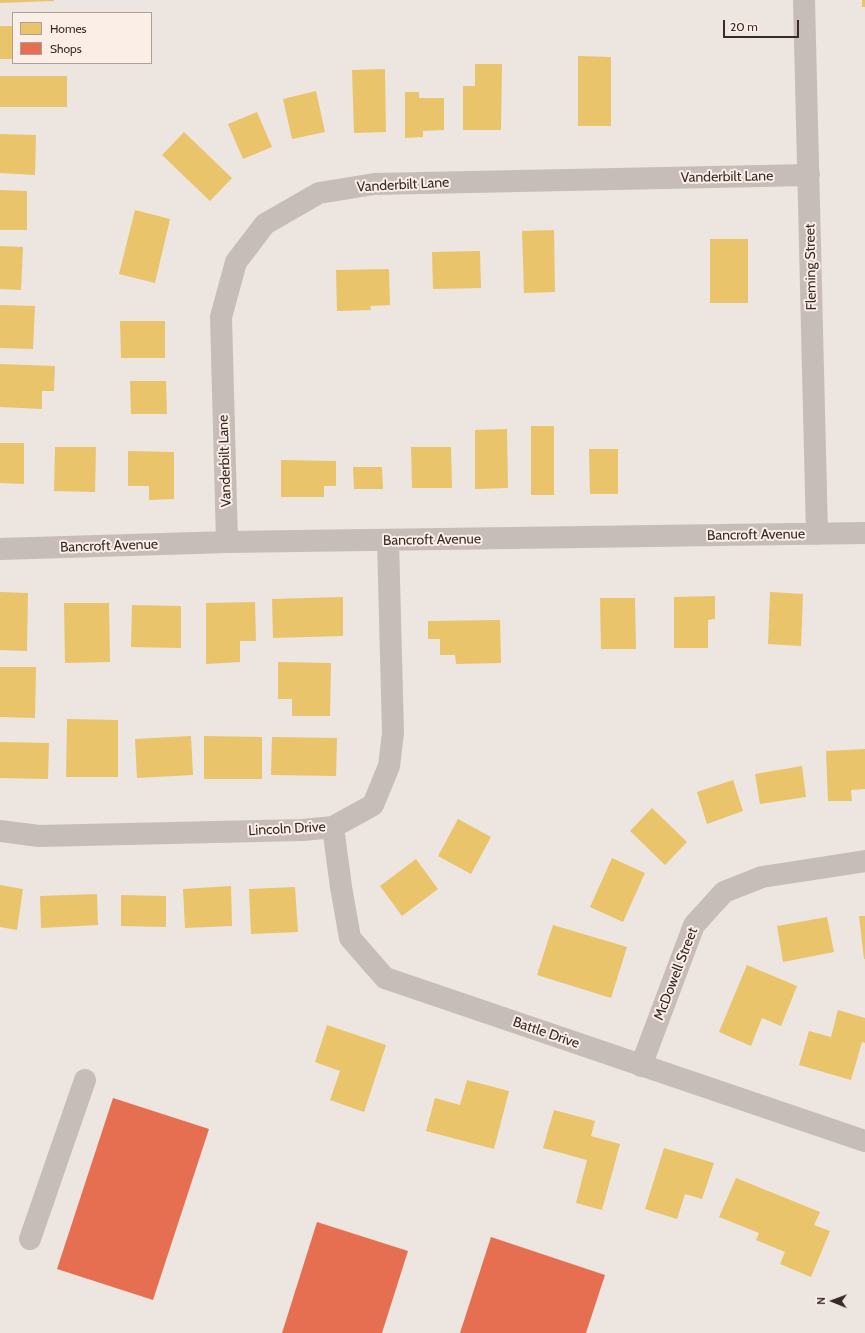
<!DOCTYPE html>
<style>
body{margin:0}
#map{position:relative;width:865px;height:1333px;overflow:hidden;background:#ede5e0;font-family:Cabin,sans-serif}
canvas{display:block}
.legend{position:absolute;left:12px;top:12px;width:140px;height:52px;box-sizing:border-box;background:#fbeee7;border:1px solid #ada09a;margin:0;padding:5px 7px;list-style:none;font-size:12px;color:#382a27}
.legend li{display:flex;align-items:center;gap:8px;height:20px}
.legend b{width:20px;border:1px solid #ada09a}
.north{position:absolute;left:813px;top:1281px;width:40px;height:40px;-webkit-text-stroke:3px #fbeee7;paint-order:stroke;rotate:271deg;font-size:11px;font-weight:700;line-height:16px;text-align:center;color:#382a27}
.north::after{content:'';display:block;margin:auto;width:14px;height:18px;background:#382a27;clip-path:polygon(50% 0,100% 100%,50% 72%,0 100%)}
.scale{position:absolute;left:723px;top:20px;width:76px;height:18px;box-sizing:border-box;border:2px solid #382a27;border-top:0;padding-left:5px;font-size:12px;line-height:14px;white-space:nowrap;color:#382a27;-webkit-text-stroke:3px #fbeee7;paint-order:stroke}
</style>
<div id="map">
<canvas width="865" height="1333"></canvas>
<ul class="legend">
<li><b style="height:11px;background:#e9c46a"></b>Homes</li>
<li><b style="height:11px;background:#e76f51"></b>Shops</li>
</ul>
<div class="north">N</div>
<div class="scale">20 m</div>
</div>
<script>
const ctx = document.querySelector('canvas').getContext('2d');
ctx.lineJoin = 'round';
function fillPath(path, color) { ctx.fillStyle = color; ctx.fill(path, 'evenodd'); }
const toPath = rows => new Path2D(rows.map(r => 'M' + r).join(''));
function strokePath(path, color, width, dash) { ctx.strokeStyle = color; ctx.lineWidth = width; ctx.lineCap = dash ? 'butt' : 'round'; ctx.setLineDash(dash || []); ctx.stroke(path); }
function drawText(font, color, halo, rows, align = 'center') {
  ctx.font = font + ' Cabin,sans-serif'; ctx.lineWidth = 4; ctx.setLineDash([]); ctx.textBaseline = 'middle'; ctx.strokeStyle = halo; ctx.fillStyle = color; for (const [text, x, y, turn = 0] of rows) {
    ctx.save(); ctx.translate(x, y); ctx.rotate((+turn || 0) * Math.PI / 180); ctx.textAlign = isNaN(turn) ? turn : align; if (halo) ctx.strokeText(text, 0, 0); ctx.fillText(text, 0, 0); ctx.restore();
  }
}
fillPath(toPath([
 [0,0,54,0,54,1,0,3],
 [862,0,865,0,865,7,862,7],
 [0,26,13,26,13,59,0,59],
 [578,56,611,57,611,126,578,126],
 [475,64,502,64,501,130,463,130,463,86,475,86],
 [385,69,386,132,354,133,352,70],
 [0,76,67,76,67,107,0,107],
 [316,91,325,132,292,139,283,99],
 [405,92,419,92,419,98,444,98,444,130,423,131,423,137,405,138],
 [257,112,272,147,243,159,228,124],
 [184,132,232,178,210,201,162,155],
 [0,134,36,135,35,175,0,173],
 [0,190,27,191,27,230,0,230],
 [135,210,170,219,155,283,119,274],
 [554,230,555,292,524,293,522,231],
 [710,239,748,239,748,303,710,303],
 [0,246,23,247,21,290,0,289],
 [480,251,481,288,433,289,432,252],
 [389,269,390,305,370,306,371,310,337,311,336,270],
 [0,305,35,306,33,349,0,348],
 [120,321,165,321,165,358,121,358],
 [0,364,55,366,54,391,42,391,42,409,0,407],
 [130,381,166,381,167,414,131,414],
 [531,426,554,426,554,495,531,495],
 [507,429,508,488,475,489,475,430],
 [0,443,24,443,24,484,0,483],
 [55,447,96,447,95,492,54,491],
 [411,447,451,447,452,488,412,488],
 [589,449,618,449,618,494,590,494],
 [128,451,174,452,174,499,149,500,149,486,128,486],
 [281,460,336,461,336,486,324,486,324,497,281,497],
 [353,467,382,467,383,489,354,489],
 [0,592,28,593,27,651,0,650],
 [770,592,803,594,801,646,768,644],
 [715,596,715,619,708,620,708,648,674,648,674,597],
 [343,597,343,636,273,638,272,599],
 [600,598,635,598,636,649,601,649],
 [255,602,256,641,240,641,240,662,206,664,206,603],
 [64,603,109,603,110,662,65,663],
 [132,605,181,606,181,648,131,647],
 [500,620,501,663,456,664,455,655,440,655,440,639,428,639,428,621],
 [278,662,331,663,330,716,292,716,292,699,278,699],
 [0,667,36,667,35,718,0,717],
 [67,719,118,720,118,777,66,777],
 [191,736,193,775,137,778,135,739],
 [204,736,262,737,262,779,204,779],
 [272,737,337,738,336,776,271,775],
 [0,742,49,743,48,779,0,778],
 [865,749,865,789,851,790,852,801,828,801,826,751],
 [802,766,806,797,760,804,755,774],
 [733,780,743,811,707,824,697,792],
 [652,808,687,842,665,865,630,831],
 [458,819,491,837,471,874,438,856],
 [612,858,645,873,623,922,590,907],
 [416,859,438,889,402,916,380,886],
 [0,885,23,889,17,930,0,927],
 [231,886,232,926,185,928,183,889],
 [295,887,298,932,251,934,249,889],
 [97,894,98,925,41,928,40,896],
 [121,895,166,896,166,927,121,926],
 [859,916,865,916,865,959,864,959],
 [827,917,834,952,783,962,777,926],
 [553,925,627,947,611,998,537,975],
 [747,965,797,986,781,1026,762,1018,751,1046,719,1032],
 [838,1010,865,1018,865,1043,862,1042,851,1080,799,1065,809,1031,831,1037],
 [327,1025,386,1045,364,1112,330,1100,340,1071,315,1062],
 [467,1080,509,1091,494,1149,426,1131,435,1098,460,1105],
 [554,1110,595,1121,591,1136,620,1144,602,1210,576,1203,587,1160,543,1148],
 [664,1148,714,1163,702,1199,685,1194,677,1219,645,1209],
 [736,1178,820,1212,814,1225,830,1231,811,1277,780,1264,785,1252,756,1240,759,1233,719,1217]
]), '#e9c46a');
fillPath(toPath([
 [113,1098,209,1129,153,1300,57,1269],
 [317,1222,408,1251,382,1333,282,1333],
 [491,1237,605,1275,586,1333,460,1333]
]), '#e76f51');
strokePath(toPath([
 [804,0,817,534],
 [227,542,221,317,236,262,265,224,319,193,374,184,809,175],
 [0,549,227,542,865,533],
 [333,827,341,887,350,938,385,978,865,1141],
 [0,831,39,836,303,830,333,827,373,805,389,766,393,733,388,541],
 [641,1066,694,925,724,892,762,877,865,861],
 [30,1239,85,1080]
]), '#c6bdb9', 22);
drawText('14px', '#382a27', '#fbeee7', [
 ["Vanderbilt Lane",727,177,-1],
 ["Vanderbilt Lane",403,185,-3],
 ["Fleming Street",811,267,-91],
 ["Vanderbilt Lane",225,461,-92],
 ["Bancroft Avenue",756,535,-1],
 ["Bancroft Avenue",432,540,-1],
 ["Bancroft Avenue",109,546,-2],
 ["Lincoln Drive",287,829,-3],
 ["McDowell Street",676,974,-69],
 ["Battle Drive",546,1033,19]
]);
</script>
